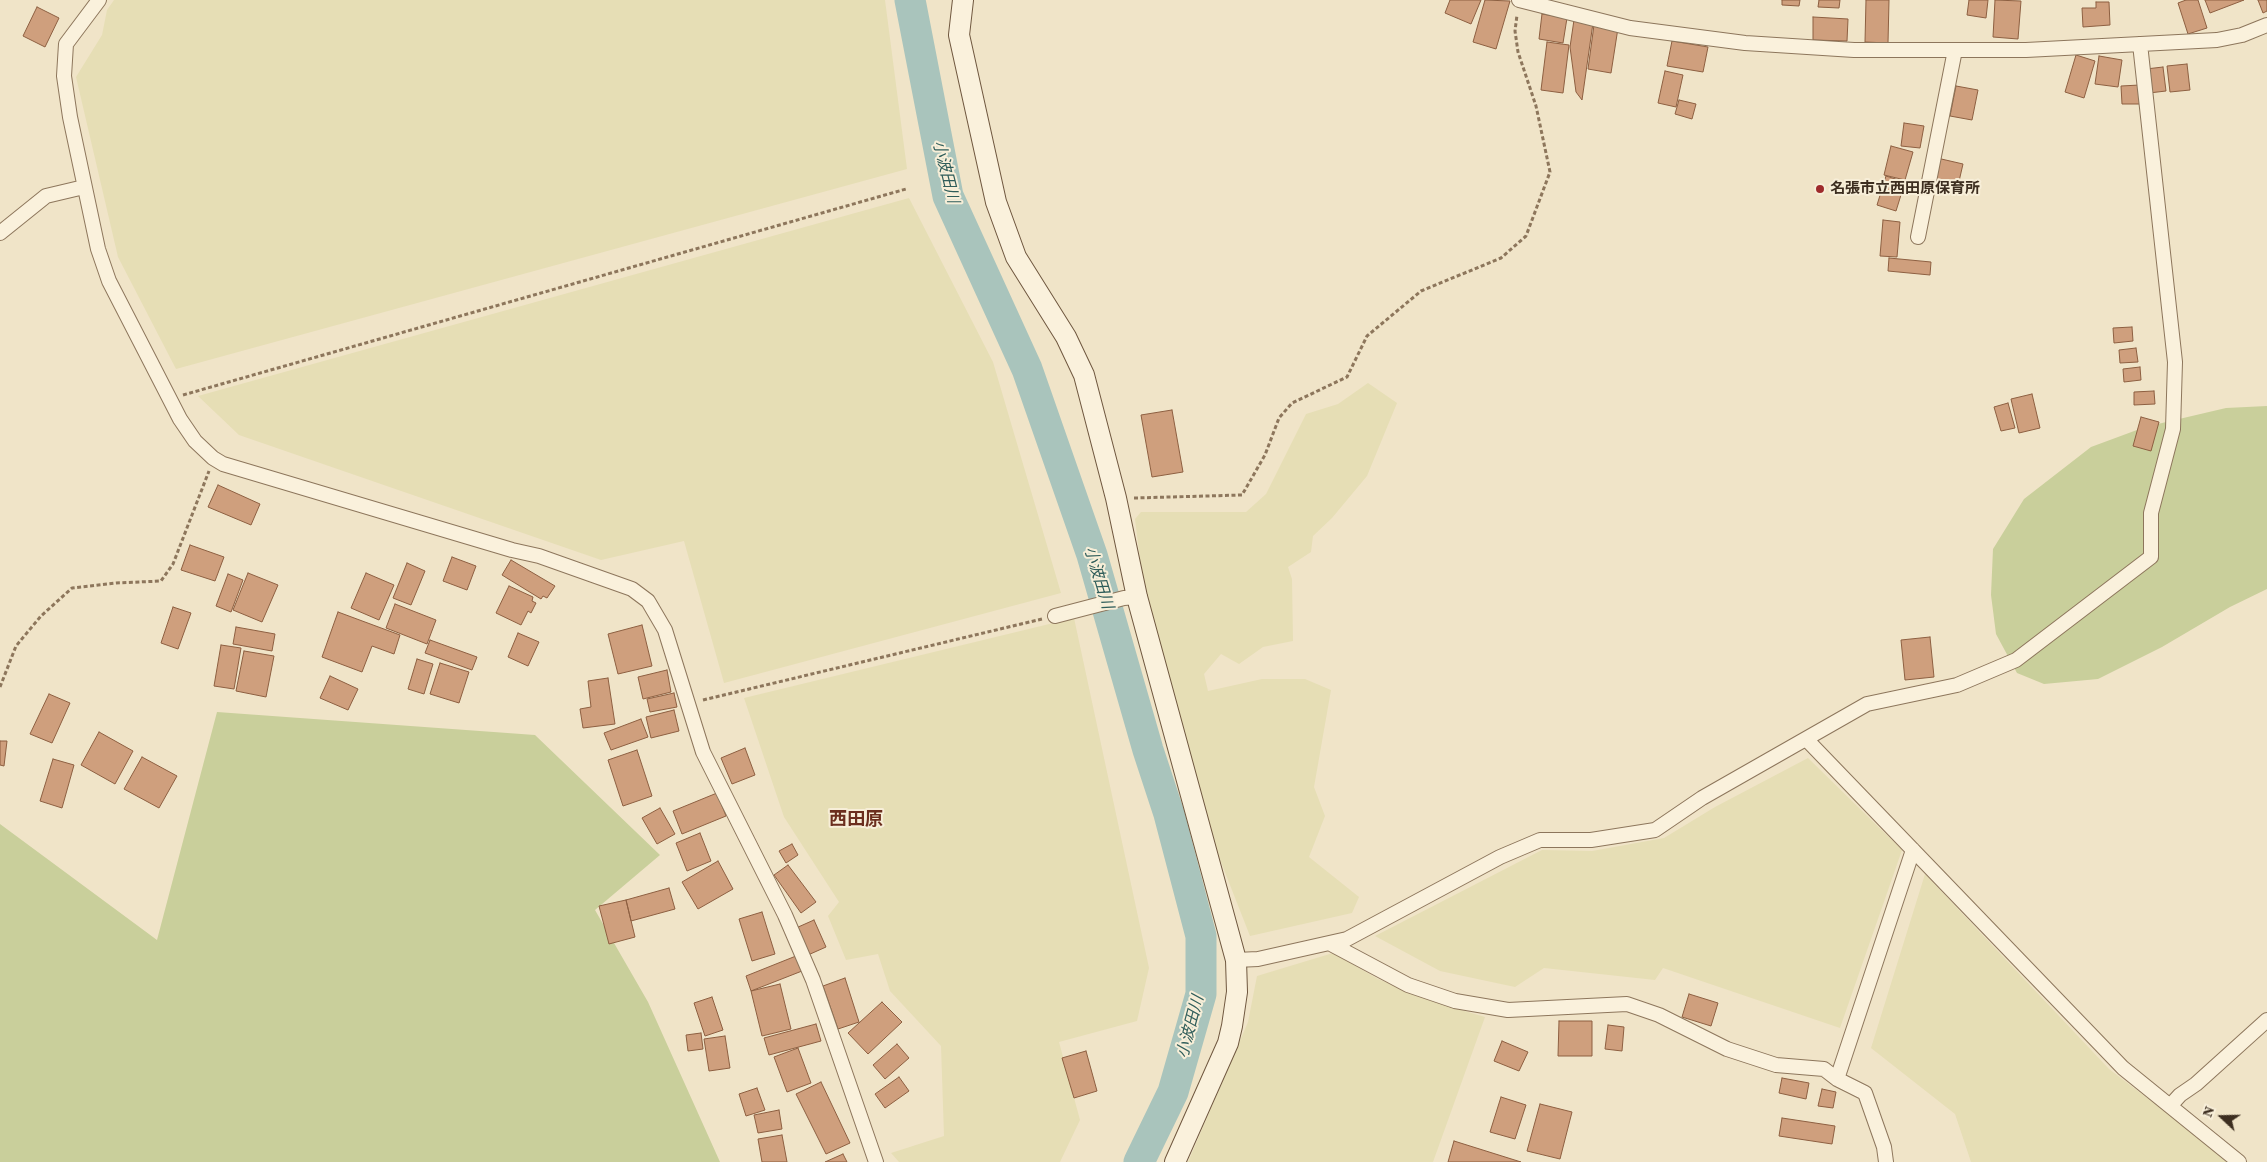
<!DOCTYPE html>
<meta charset="utf-8">
<style>
body{margin:0}
#map{position:relative;width:2267px;height:1162px;overflow:hidden;background:#f0e4c8;font-family:"Source Serif 4",serif}
canvas{display:block}
.north{position:absolute;left:2197px;top:1092px;width:50px;height:50px;-webkit-text-stroke:4px #f7eed8;paint-order:stroke;rotate:291deg;font-size:14px;font-weight:700;line-height:20px;text-align:center;color:#3d2e20}
.north::after{content:'';display:block;margin:auto;width:18px;height:22px;background:#3d2e20;clip-path:polygon(50% 0,100% 100%,50% 72%,0 100%)}
</style>
<div id="map">
<canvas width="2267" height="1162"></canvas>
<div class="north">N</div>
</div>
<script>
const ctx = document.querySelector('canvas').getContext('2d');
ctx.lineJoin = 'round';
function fillPath(path, color) { ctx.fillStyle = color; ctx.fill(path, 'evenodd'); }
const toPath = rows => new Path2D(rows.map(r => 'M' + r).join(''));
function strokePath(path, color, width, dash) { ctx.strokeStyle = color; ctx.lineWidth = width; ctx.lineCap = dash ? 'butt' : 'round'; ctx.setLineDash(dash || []); ctx.stroke(path); }
function drawText(font, color, halo, rows, align = 'center') {
  ctx.font = font + ' "Source Serif 4","Noto Sans JP",serif'; ctx.lineWidth = 4; ctx.setLineDash([]); ctx.textBaseline = 'middle'; ctx.strokeStyle = halo; ctx.fillStyle = color; for (const [text, x, y, turn = 0] of rows) {
    ctx.save(); ctx.translate(x, y); ctx.rotate((+turn || 0) * Math.PI / 180); ctx.textAlign = isNaN(turn) ? turn : align; if (halo) ctx.strokeText(text, 0, 0); ctx.fillText(text, 0, 0); ctx.restore();
  }
}
fillPath(toPath([
 [114,0,885,0,907,169,176,369,118,257,76,77,102,35,107,10],
 [909,198,993,362,1061,593,724,683,684,541,601,560,239,435,198,396],
 [1368,383,1397,403,1367,476,1332,518,1313,536,1311,552,1288,567,1292,579,1293,641,1263,647,1239,664,1221,654,1204,674,1208,691,1262,679,1305,679,1331,690,1314,787,1325,816,1309,857,1359,897,1352,913,1250,936,1219,857,1143,584,1135,519,1141,512,1246,512,1266,494,1306,414,1338,404],
 [1074,618,1149,968,1137,1021,1059,1042,1080,1120,1060,1162,899,1162,891,1153,944,1136,941,1046,890,991,878,954,846,960,828,916,839,902,784,817,744,698],
 [1808,758,1902,850,1840,1028,1663,968,1655,980,1544,968,1515,987,1440,971,1375,936,1542,850,1592,851,1664,838,1715,807],
 [1925,874,2109,1069,2231,1162,1971,1162,1955,1114,1871,1048],
 [1333,953,1378,979,1434,1002,1485,1017,1433,1162,1188,1162,1248,1022,1257,976]
]), '#e6deb5');
fillPath(toPath([
 [2267,406,2267,589,2230,607,2162,647,2098,679,2044,684,2017,673,1996,634,1991,595,1993,549,2024,499,2091,447,2145,427,2226,408],
 [217,712,535,735,660,855,595,910,648,1002,720,1162,0,1162,0,824,157,940]
]), '#c9cf9b');
strokePath(toPath([
 [910,0,948,196,1027,369,1092,555,1148,750,1169,814,1201,936,1201,994,1173,1092,1139,1162]
]), '#a9c4bc', 31);
const building = toPath([
 [1450,0,1481,0,1471,24,1445,13,1450,0],
 [1485,0,1510,1,1496,49,1473,42,1485,0],
 [1782,0,1800,0,1799,6,1782,5,1782,0],
 [1819,0,1840,0,1839,8,1818,7,1819,0],
 [1866,0,1889,0,1888,43,1865,42,1866,0],
 [1969,0,1988,0,1986,18,1967,15,1969,0],
 [1995,0,2021,1,2018,39,1993,37,1995,0],
 [2186,0,2198,0,2207,28,2188,34,2178,3,2186,0],
 [2205,0,2244,0,2210,13,2205,0],
 [2258,0,2267,0,2267,11,2263,13,2258,0],
 [2096,2,2109,2,2110,25,2083,27,2082,8,2096,8,2096,2],
 [37,7,59,18,45,47,23,36,37,7],
 [1542,14,1567,18,1563,43,1539,39,1542,14],
 [1813,17,1848,19,1847,41,1813,40,1813,17],
 [1574,20,1593,23,1582,100,1576,92,1570,47,1574,20],
 [1594,25,1618,28,1611,73,1588,69,1594,25],
 [1672,41,1708,47,1703,72,1667,66,1672,41],
 [1547,42,1569,45,1563,93,1541,90,1547,42],
 [2076,55,2095,61,2084,98,2065,92,2076,55],
 [2099,56,2122,60,2118,87,2095,84,2099,56],
 [2187,64,2190,90,2170,92,2167,66,2187,64],
 [2163,67,2166,91,2149,93,2146,69,2163,67],
 [1665,71,1683,75,1676,107,1658,103,1665,71],
 [2140,85,2141,104,2122,104,2121,86,2140,85],
 [1956,86,1978,90,1972,120,1950,116,1956,86],
 [1679,100,1696,104,1692,119,1675,114,1679,100],
 [1904,123,1924,126,1920,148,1901,146,1904,123],
 [1891,146,1913,152,1905,180,1884,175,1891,146],
 [1937,158,1963,164,1957,190,1931,185,1937,158],
 [1886,176,1905,182,1896,211,1877,205,1886,176],
 [1883,220,1900,222,1897,257,1880,256,1883,220],
 [1889,258,1931,262,1930,275,1888,271,1889,258],
 [2132,327,2133,341,2114,343,2113,328,2132,327],
 [2136,348,2138,362,2120,363,2119,350,2136,348],
 [2140,367,2141,380,2124,382,2123,369,2140,367],
 [2154,391,2155,404,2134,405,2134,392,2154,391],
 [2032,394,2040,428,2019,433,2011,399,2032,394],
 [2008,403,2015,428,2001,431,1994,407,2008,403],
 [1172,410,1183,472,1152,477,1141,415,1172,410],
 [2141,417,2159,422,2151,451,2133,446,2141,417],
 [218,485,260,504,251,525,208,507,218,485],
 [190,545,224,557,215,581,181,570,190,545],
 [452,557,476,566,467,590,443,581,452,557],
 [511,560,555,586,547,598,543,596,541,599,502,575,511,560],
 [407,563,425,571,411,605,393,598,407,563],
 [248,573,278,585,262,622,233,610,248,573],
 [366,573,394,585,379,620,351,608,366,573],
 [228,574,243,580,231,612,216,606,228,574],
 [509,586,533,597,532,601,536,603,531,613,528,611,521,625,496,613,509,586],
 [395,604,436,620,427,644,386,628,395,604],
 [173,607,191,613,178,649,161,643,173,607],
 [338,612,400,635,394,654,372,646,362,672,322,657,338,612],
 [642,625,652,666,618,674,608,634,642,625],
 [236,627,275,634,272,651,233,644,236,627],
 [518,633,539,642,528,666,508,657,518,633],
 [1930,637,1934,677,1905,680,1901,640,1930,637],
 [430,640,477,657,472,670,425,653,430,640],
 [221,645,241,648,234,689,214,686,221,645],
 [244,651,274,656,266,697,236,691,244,651],
 [417,659,433,664,424,694,408,689,417,659],
 [440,663,469,672,459,703,430,694,440,663],
 [667,670,671,692,643,699,638,677,667,670],
 [330,676,358,689,348,710,320,698,330,676],
 [608,678,615,724,583,728,580,709,591,707,588,681,608,678],
 [674,693,677,707,650,712,647,699,674,693],
 [49,694,70,703,52,743,30,734,49,694],
 [674,710,679,731,651,738,646,717,674,710],
 [641,719,648,737,611,750,604,733,641,719],
 [99,732,133,751,115,784,81,765,99,732],
 [0,741,7,741,4,766,0,765,0,741],
 [745,748,755,775,732,784,721,758,745,748],
 [637,750,652,796,623,806,608,760,637,750],
 [142,757,177,776,159,808,124,789,142,757],
 [53,759,74,765,62,808,40,801,53,759],
 [717,793,726,816,682,834,673,811,717,793],
 [660,808,675,834,657,844,642,818,660,808],
 [700,833,711,861,687,871,676,843,700,833],
 [792,844,798,855,786,863,779,851,792,844],
 [718,861,733,889,698,909,682,882,718,861],
 [788,865,816,902,801,913,774,875,788,865],
 [669,888,675,909,631,921,626,900,669,888],
 [626,900,635,937,609,944,599,906,626,900],
 [762,912,775,954,752,961,739,919,762,912],
 [814,920,826,947,808,955,796,928,814,920],
 [796,956,802,971,751,991,746,976,796,956],
 [845,978,859,1022,838,1029,823,986,845,978],
 [780,984,791,1029,762,1036,751,991,780,984],
 [1689,994,1718,1003,1711,1026,1682,1017,1689,994],
 [712,997,723,1030,705,1036,694,1003,712,997],
 [882,1002,902,1022,868,1054,848,1033,882,1002],
 [1559,1021,1592,1021,1592,1056,1558,1056,1559,1021],
 [816,1024,821,1041,769,1055,764,1038,816,1024],
 [1608,1025,1624,1027,1622,1051,1605,1049,1608,1025],
 [701,1033,703,1049,688,1051,686,1035,701,1033],
 [725,1036,730,1068,709,1071,704,1039,725,1036],
 [1502,1041,1528,1052,1519,1071,1494,1061,1502,1041],
 [897,1044,909,1058,885,1079,873,1065,897,1044],
 [798,1048,811,1083,787,1092,774,1057,798,1048],
 [1086,1051,1097,1091,1074,1098,1062,1058,1086,1051],
 [899,1077,909,1091,885,1108,875,1094,899,1077],
 [1782,1078,1809,1083,1806,1099,1779,1093,1782,1078],
 [821,1082,850,1143,826,1154,796,1094,821,1082],
 [757,1088,765,1110,746,1116,739,1094,757,1088],
 [1822,1089,1836,1092,1833,1108,1818,1106,1822,1089],
 [1501,1097,1526,1105,1515,1139,1490,1132,1501,1097],
 [1540,1104,1572,1112,1560,1159,1527,1151,1540,1104],
 [779,1110,782,1129,758,1133,754,1115,779,1110],
 [1782,1118,1835,1126,1832,1144,1779,1136,1782,1118],
 [782,1135,787,1162,762,1162,758,1139,782,1135],
 [1454,1141,1521,1162,1448,1162,1454,1141],
 [843,1154,847,1162,825,1162,843,1154]
]);
fillPath(building, '#cf9f7d');
strokePath(building, '#8d5f41', 1);
const street = toPath([
 [99,0,66,44,64,76,70,117,98,249,109,281,180,419,195,441,213,458,223,464,512,550,539,556,632,589,648,601,665,630,703,752,785,915,813,980,876,1162],
 [1519,0,1630,28,1745,43,1854,50,2026,50,2217,40,2242,35,2267,25],
 [0,233,46,196,84,187],
 [1918,237,1955,50],
 [1055,616,1124,598,1137,597],
 [1807,740,2123,1068,2239,1162],
 [1331,944,1408,985,1455,1001,1508,1010,1627,1004,1659,1015,1727,1049,1776,1065,1824,1069,1837,1079,1865,1093,1884,1147,1886,1162],
 [1236,960,1258,959,1347,939,1500,857,1540,840,1591,840,1655,830,1702,798,1867,704,1957,685,2016,660,2151,557,2151,513,2173,429,2175,362,2140,44],
 [1837,1079,1913,850],
 [2170,1106,2180,1095,2196,1084,2267,1020]
]);
const secondary = toPath([
 [963,0,959,35,996,202,1016,257,1066,337,1084,375,1116,498,1137,597,1236,960,1237,992,1232,1026,1228,1043,1175,1162]
]);
strokePath(street, '#8d765c', 16);
strokePath(secondary, '#6f573f', 22);
strokePath(toPath([
 [183,395,906,189],
 [1134,498,1242,495,1265,455,1279,418,1292,403,1347,377,1367,336,1421,291,1501,258,1526,236,1550,172,1536,106,1518,52,1515,31,1517,15],
 [0,687,16,646,41,616,72,588,116,583,161,581,173,564,209,471],
 [703,700,1042,619]
]), '#8d765c', 3, [4, 2.5]);
strokePath(street, '#faf1dc', 14);
strokePath(secondary, '#faf1dc', 20);
for (const [x, y, r, color] of [
 [1820,189,5,"#9e2a2b"]
]) { const dot = new Path2D(); dot.arc(x, y, r, 0, 2 * Math.PI); ctx.fillStyle = color; ctx.fill(dot); strokePath(dot, '#f7eed8', 2); }
drawText('bold 15px', '#3d2e20', '#f7eed8', [
 ["名張市立西田原保育所",1830,189]
], 'left');
drawText('italic 16px', '#2f5d5a', '#f7eed8', [
 ["小波田川",945,172,76],
 ["小波田川",1098,578,73],
 ["小波田川",1191,1027,-75]
]);
drawText('bold 18px', '#6b2e1e', '#f7eed8', [
 ["西田原",856,820]
]);
</script>
